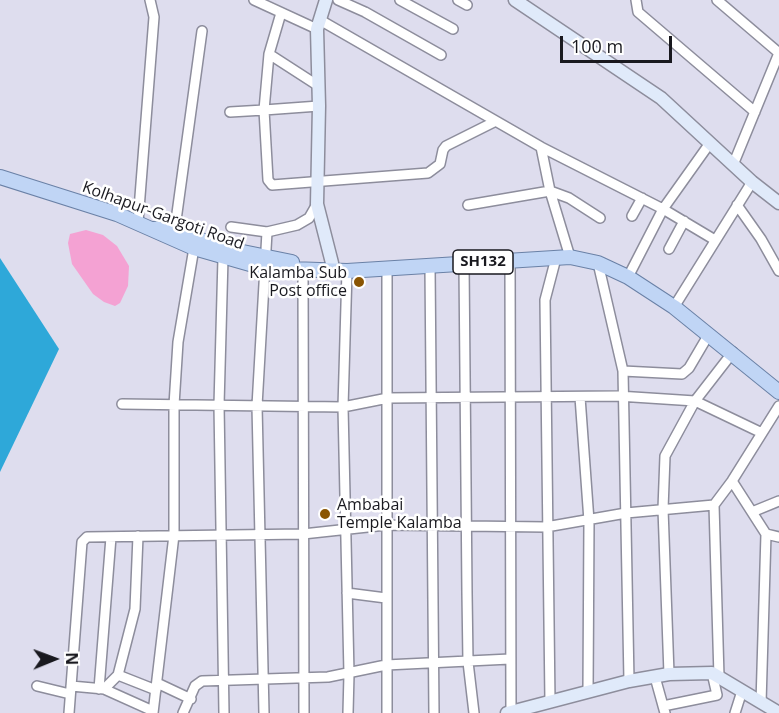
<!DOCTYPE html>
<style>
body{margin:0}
#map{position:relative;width:779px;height:713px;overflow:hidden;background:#deddee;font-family:"Open Sans",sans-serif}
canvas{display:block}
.north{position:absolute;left:24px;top:629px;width:60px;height:60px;-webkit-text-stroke:4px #fff;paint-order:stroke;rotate:89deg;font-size:16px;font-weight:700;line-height:24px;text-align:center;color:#19191f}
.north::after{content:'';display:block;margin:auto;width:21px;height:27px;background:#19191f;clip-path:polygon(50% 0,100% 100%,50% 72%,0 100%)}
.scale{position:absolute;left:560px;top:36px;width:112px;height:27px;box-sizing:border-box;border:3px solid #19191f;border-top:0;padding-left:8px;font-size:18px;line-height:21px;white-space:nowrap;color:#19191f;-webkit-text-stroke:4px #fff;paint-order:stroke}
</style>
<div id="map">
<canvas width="779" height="713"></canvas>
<div class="north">N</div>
<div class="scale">100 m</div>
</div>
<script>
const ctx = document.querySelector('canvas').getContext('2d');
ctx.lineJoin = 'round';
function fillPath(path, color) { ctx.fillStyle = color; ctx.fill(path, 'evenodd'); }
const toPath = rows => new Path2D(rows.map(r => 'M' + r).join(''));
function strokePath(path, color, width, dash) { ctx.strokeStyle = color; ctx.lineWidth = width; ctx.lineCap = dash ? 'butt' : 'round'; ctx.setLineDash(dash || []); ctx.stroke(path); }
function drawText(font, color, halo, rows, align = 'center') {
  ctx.font = font + ' "Open Sans",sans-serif'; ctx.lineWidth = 5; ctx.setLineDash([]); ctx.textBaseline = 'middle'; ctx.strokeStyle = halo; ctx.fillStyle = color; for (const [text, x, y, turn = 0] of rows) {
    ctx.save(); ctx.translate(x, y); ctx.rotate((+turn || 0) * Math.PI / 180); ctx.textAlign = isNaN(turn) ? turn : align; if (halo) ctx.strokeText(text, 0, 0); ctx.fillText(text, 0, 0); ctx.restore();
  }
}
fillPath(toPath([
 [86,230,103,235,117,246,129,266,128,286,120,303,115,306,104,302,93,294,72,264,68,243,70,234]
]), '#f4a2d3');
fillPath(toPath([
 [0,258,59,349,0,472]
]), '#2ea8d9');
const street = toPath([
 [254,0,317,29],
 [338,0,365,12,441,55],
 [400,0,453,29],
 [458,0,467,5],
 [636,0,638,12,755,112],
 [717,0,779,53],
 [281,13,269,54,264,110,319,106],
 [320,20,541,147,550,191,569,198,600,218],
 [269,54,317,85],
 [230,112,264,110,268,180,272,185,428,173,440,164,443,150,446,146,494,122],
 [541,147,663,209,710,143],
 [733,165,779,53],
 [468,205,550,191,570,257],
 [737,205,761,239,779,271],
 [632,216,642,198],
 [138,222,154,17,150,0],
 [231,227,267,232,297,225,309,218,317,204],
 [174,235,202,31],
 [669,249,684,221],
 [223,258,219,405,224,713],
 [510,259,511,713],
 [598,263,623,371,629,681],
 [464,264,467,593,468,662,474,713],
 [430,267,434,713],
 [387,269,387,713],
 [303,271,304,713],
 [347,271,343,407,349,674,348,713],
 [628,277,663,209,715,240],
 [674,307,752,182],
 [623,371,682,374,689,368,709,334],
 [580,397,589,521,588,692],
 [122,404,343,407,388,398,618,396,695,401,762,433],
 [732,481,766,534,779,537],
 [752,512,779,501],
 [347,593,386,598],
 [669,674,663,509,665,456,695,401,733,352],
 [118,675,156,690],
 [655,677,665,713],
 [719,677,714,505,732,481,779,406],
 [157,683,191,699],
 [37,686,70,694],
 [71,686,104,689,118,675,135,609,138,536],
 [99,689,111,537],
 [104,689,153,711],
 [550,702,545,300,556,258],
 [761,703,766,534],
 [663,706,717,695,712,673],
 [69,713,82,542,87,537,303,534,386,525,546,527,626,513,714,505],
 [153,713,174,535,174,405,178,342,194,248],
 [183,713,195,686,202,681,328,677,386,665,510,659],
 [264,713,257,406,267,232],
 [735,713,742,691]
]);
const secondary = toPath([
 [326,0,317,29,319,106,317,204,332,263],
 [515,0,661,98,752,182,779,203],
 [507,713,629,681,669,674,712,673,779,713]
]);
const primary = toPath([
 [0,177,117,214,194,248,264,268,347,271,570,257,598,263,628,277,674,307,779,392],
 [154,229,165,228,228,249,292,262]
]);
strokePath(street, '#8d8d9c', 12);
strokePath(secondary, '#8d8d9c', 15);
strokePath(primary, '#6a81a6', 16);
strokePath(street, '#fff', 9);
strokePath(secondary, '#e0eafa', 12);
strokePath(primary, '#c0d5f5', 14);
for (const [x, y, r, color] of [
 [359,282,6,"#8a5503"],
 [325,514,6,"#8a5503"]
]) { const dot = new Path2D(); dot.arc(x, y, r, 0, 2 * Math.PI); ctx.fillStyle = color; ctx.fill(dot); strokePath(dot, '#fff', 2); }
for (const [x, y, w] of [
 [483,262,60]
]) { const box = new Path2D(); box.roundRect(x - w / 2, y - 12, w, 24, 4.5); ctx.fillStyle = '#fff'; ctx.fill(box); strokePath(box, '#19191f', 1.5); }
drawText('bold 15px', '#19191f', null, [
 ["SH132",483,262]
]);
drawText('16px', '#19191f', '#fff', [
 ["Kolhapur-Gargoti Road",163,216,20]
]);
drawText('16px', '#19191f', '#fff', [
 ["Kalamba Sub",347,273],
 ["Post office",347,291],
 ["Ambabai",337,505,"left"],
 ["Temple Kalamba",337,523,"left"]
], 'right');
</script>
